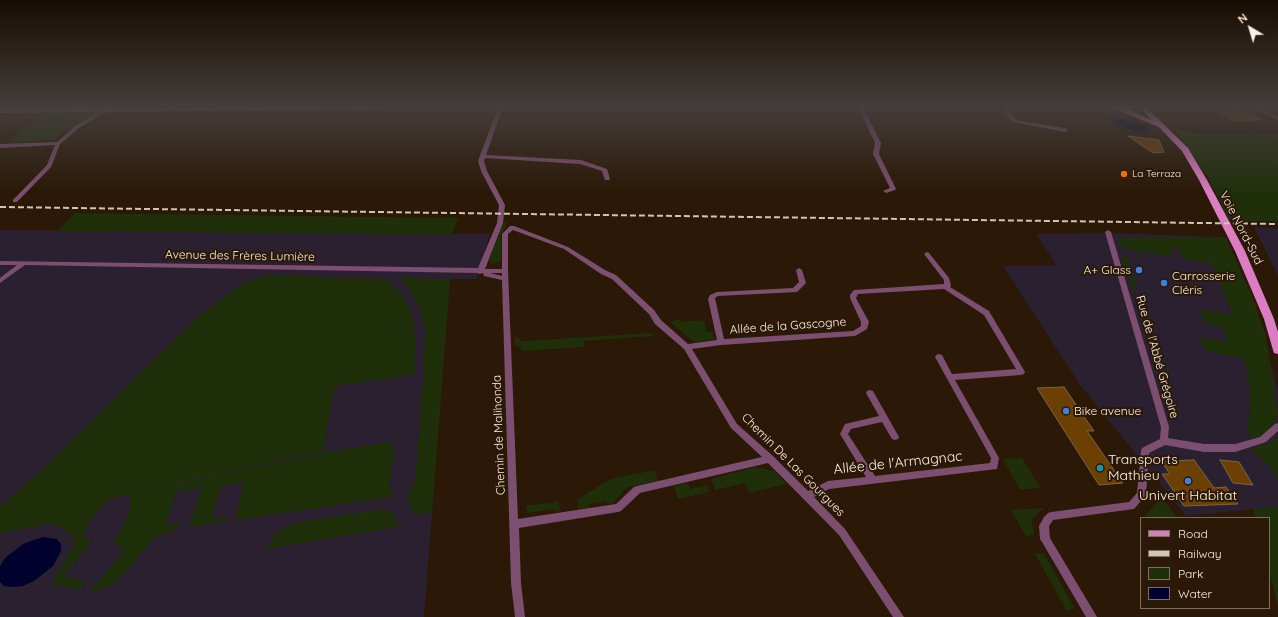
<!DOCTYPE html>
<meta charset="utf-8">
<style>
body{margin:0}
#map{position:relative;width:1278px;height:617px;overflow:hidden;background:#2b1806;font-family:Quicksand,sans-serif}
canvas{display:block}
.legend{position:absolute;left:1140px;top:517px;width:130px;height:92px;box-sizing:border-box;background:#2b1806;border:1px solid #7f6e5f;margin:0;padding:5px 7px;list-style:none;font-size:12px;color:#fdf0e5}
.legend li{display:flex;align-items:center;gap:8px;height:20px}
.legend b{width:20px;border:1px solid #7f6e5f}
.north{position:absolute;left:1230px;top:8px;width:40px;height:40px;-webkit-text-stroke:3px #2b1806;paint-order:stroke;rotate:322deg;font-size:11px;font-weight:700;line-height:16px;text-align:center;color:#fdf0e5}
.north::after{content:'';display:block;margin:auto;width:14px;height:18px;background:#fdf0e5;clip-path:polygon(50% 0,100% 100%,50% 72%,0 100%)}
</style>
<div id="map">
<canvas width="1278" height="617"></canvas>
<ul class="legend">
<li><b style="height:5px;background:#dc7cc3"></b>Road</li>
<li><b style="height:5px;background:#d2c4b7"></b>Railway</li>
<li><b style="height:11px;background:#1f2f0a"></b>Park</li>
<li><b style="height:11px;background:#00012c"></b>Water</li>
</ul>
<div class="north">N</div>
</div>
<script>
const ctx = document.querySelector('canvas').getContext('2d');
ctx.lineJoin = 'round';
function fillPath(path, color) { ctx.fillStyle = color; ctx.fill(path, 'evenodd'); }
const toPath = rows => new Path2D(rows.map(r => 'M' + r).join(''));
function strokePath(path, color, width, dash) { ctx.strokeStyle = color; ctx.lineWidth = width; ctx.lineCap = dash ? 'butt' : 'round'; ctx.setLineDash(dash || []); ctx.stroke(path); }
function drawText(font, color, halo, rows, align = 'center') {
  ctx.font = font + ' Quicksand,sans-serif'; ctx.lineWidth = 4; ctx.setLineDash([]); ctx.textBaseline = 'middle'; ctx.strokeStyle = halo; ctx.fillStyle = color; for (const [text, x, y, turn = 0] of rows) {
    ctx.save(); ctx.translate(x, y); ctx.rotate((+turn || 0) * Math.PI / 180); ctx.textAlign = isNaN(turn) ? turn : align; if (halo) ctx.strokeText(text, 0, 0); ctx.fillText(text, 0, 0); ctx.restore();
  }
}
fillPath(toPath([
 [1254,227,1278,228,1278,276],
 [0,230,490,234,476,279,450,279,424,617,0,617],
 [1108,233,1224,237,1266,345,1278,391,1278,507,1186,516,1080,385,1003,266,1057,266,1036,234]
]), '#2a202f');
fillPath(toPath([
 [95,113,72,129,60,133,54,140,6,143,41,114],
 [1174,128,1198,134,1241,134,1257,136,1256,135,1278,135,1278,221,1229,221,1208,177],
 [75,213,458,218,452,235,58,231],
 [504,221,508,221,501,236,501,261,492,264,489,261],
 [1126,237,1226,238,1253,298,1266,336,1278,414,1273,427,1263,435,1257,438,1249,437,1247,426,1250,414,1249,384,1244,359,1205,351,1199,337,1227,342,1223,327,1205,323,1199,309,1233,315,1212,264,1183,259,1178,249,1169,248,1173,257,1126,249,1119,245,1118,243,1118,240],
 [1125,256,1127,256,1137,289,1132,289,1121,258],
 [268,275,386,279,403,296,410,309,414,325,416,349,414,375,335,386,323,451,88,500,322,453,388,442,393,444,395,447,389,487,393,490,391,497,235,520,244,482,221,486,212,518,227,517,226,521,189,527,202,488,177,491,165,525,181,523,180,528,156,537,114,584,92,592,91,589,109,570,125,548,114,544,130,511,131,502,129,497,123,495,107,501,89,522,83,538,93,541,62,576,86,582,80,589,51,584,73,548,74,538,56,523,0,533,0,507,43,469,199,316,233,290,247,282],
 [399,278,450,279,432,512,414,515,408,500,410,488,415,481,424,373,425,329,419,306,405,284],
 [680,319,681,322,704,320,707,332,713,332,714,338,712,340,694,342,670,322],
 [652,333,654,336,584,341,585,347,522,351,520,347,515,345,515,336,522,341],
 [1278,437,1278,483,1273,469,1251,449,1269,443],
 [1022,458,1024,461,1040,488,1020,490,1003,459],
 [755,467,774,471,787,484,749,493,745,483,715,490,711,479],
 [655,470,658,481,627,487,613,503,607,504,606,501,589,504,589,508,578,509,577,500,610,479],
 [688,483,690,489,707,485,709,492,678,499,674,486],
 [1162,497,1177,518,1147,518,1145,515],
 [559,501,560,511,555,512,555,509,527,513,526,506],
 [1278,507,1278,606,1269,570,1269,518,1255,518,1253,509],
 [1044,508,1033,518,1032,525,1035,534,1026,537,1011,510],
 [384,509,396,515,397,527,265,549,276,533,293,523],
 [1044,553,1075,609,1066,610,1035,554]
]), '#1f2f0a');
fillPath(toPath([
 [1114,117,1119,117,1148,127,1150,130,1140,133,1114,123,1110,120],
 [43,537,57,539,61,544,61,551,53,566,34,581,23,586,12,587,4,586,0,582,0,566,5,558,23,544]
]), '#00012c');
const building = toPath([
 [1247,110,1261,120,1232,120,1219,111,1247,110],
 [1128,136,1159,140,1164,152,1153,153,1128,136],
 [1064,387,1094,431,1087,431,1123,483,1099,485,1037,388,1064,387],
 [1194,460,1214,488,1226,487,1238,504,1184,506,1162,474,1170,474,1161,461,1194,460],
 [1220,460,1239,462,1253,485,1233,483,1220,460]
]);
fillPath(building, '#6c4002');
strokePath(building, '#79644f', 1);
fillPath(toPath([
 [107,107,113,107,79,128,60,144,51,167,17,202,13,202,13,200,47,165,55,145,0,148,0,144,57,142,75,126,107,107],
 [498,107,503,107,486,155,581,160,607,169,610,179,609,180,605,180,602,171,580,164,485,158,484,161,487,171,505,205,503,223,485,269,502,269,502,234,510,226,514,226,568,247,605,270,616,275,654,310,661,320,688,344,717,340,708,299,710,295,717,292,793,288,799,282,796,270,799,268,802,270,806,283,797,292,718,296,715,298,724,339,853,331,861,326,861,322,850,298,850,295,854,290,944,284,944,280,924,254,927,252,929,253,949,278,951,285,950,287,989,311,1025,372,1024,374,1021,375,955,380,999,458,997,469,829,489,814,497,845,529,904,617,893,617,839,535,768,463,640,493,621,511,618,512,519,528,521,583,525,617,515,617,511,583,502,280,484,276,483,273,480,274,477,273,25,265,0,283,0,278,17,265,0,265,0,261,478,268,497,223,499,205,481,171,478,161,498,107],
 [513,230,564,249,601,274,612,279,649,314,655,324,684,349,731,428,762,457,637,486,634,487,616,504,518,519,508,271,508,234,513,230],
 [490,273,502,273,502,276,490,273],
 [944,289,984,315,1016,369,952,374,942,355,939,354,936,355,935,357,991,458,990,463,875,476,848,434,851,429,882,422,892,439,895,440,898,439,899,437,873,391,870,390,867,391,866,393,879,416,845,424,840,434,866,477,828,481,808,491,773,456,737,424,692,349,721,345,855,336,867,329,869,322,856,298,858,294,944,289],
 [858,107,863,107,881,143,879,154,896,189,895,190,886,193,883,191,890,188,873,154,875,143,858,107],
 [1002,107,1007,107,1016,120,1065,128,1068,130,1065,132,1012,122,1002,107],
 [1251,107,1258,107,1278,117,1278,120,1251,107],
 [1108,230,1111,232,1169,427,1168,438,1204,444,1235,444,1260,437,1275,424,1278,423,1278,431,1266,442,1235,452,1204,452,1165,445,1149,453,1146,495,1134,509,1053,520,1049,526,1050,538,1097,617,1086,617,1042,542,1040,539,1039,526,1044,517,1048,513,1051,512,1129,502,1137,493,1141,451,1142,448,1160,439,1161,427,1105,232,1108,230]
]), '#7c4e6f');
fillPath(toPath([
 [149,107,384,107,381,109,0,113,0,109,149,107]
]), '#b2689f');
fillPath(toPath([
 [1106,107,1120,107,1133,111,1134,112,1151,120,1142,109,1147,108,1188,148,1207,180,1245,251,1274,319,1278,332,1278,354,1274,353,1273,350,1264,319,1235,251,1199,180,1182,151,1159,127,1122,112,1106,107]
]), '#dc7cc3');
strokePath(toPath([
 [0,207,1278,224]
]), '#d2c4b7', 2, [6, 3]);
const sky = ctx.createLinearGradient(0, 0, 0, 194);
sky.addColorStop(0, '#180d03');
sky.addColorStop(0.55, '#443d3b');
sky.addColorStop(1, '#443d3b00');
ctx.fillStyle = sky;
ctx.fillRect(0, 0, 1278, 194);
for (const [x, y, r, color] of [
 [1124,174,4,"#e8710a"],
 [1139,270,4,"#3f7fe0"],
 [1164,283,4,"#3f7fe0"],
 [1066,411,4,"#3f7fe0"],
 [1100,468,4,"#0f9aa8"],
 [1188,481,4,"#3f7fe0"]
]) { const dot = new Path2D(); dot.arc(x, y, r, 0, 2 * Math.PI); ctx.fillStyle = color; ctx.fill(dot); strokePath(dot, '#2b1806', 1.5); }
drawText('10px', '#fdf0e5', '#2b1806', [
 ["La Terraza",1132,174]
], 'left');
drawText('12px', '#fdf0e5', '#2b1806', [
 ["Voie Nord-Sud",1241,228,63],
 ["Avenue des Frères Lumière",240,256,1],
 ["Allée de la Gascogne",788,326,-4],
 ["Rue de l'Abbé Grégoire",1157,357,74],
 ["Chemin de Malihonda",499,435,-92],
 ["Chemin De Las Gourgues",793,465,45]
]);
drawText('12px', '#fdf0e5', '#2b1806', [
 ["A+ Glass",1131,270,"right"],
 ["Carrosserie",1172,276],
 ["Cléris",1172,290],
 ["Bike avenue",1074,411]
], 'left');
drawText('14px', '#fdf0e5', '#2b1806', [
 ["Transports",1108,460],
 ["Mathieu",1108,476],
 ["Univert Habitat",1188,496,"center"]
], 'left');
drawText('14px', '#fdf0e5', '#2b1806', [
 ["Allée de l'Armagnac",898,463,-6]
]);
</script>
